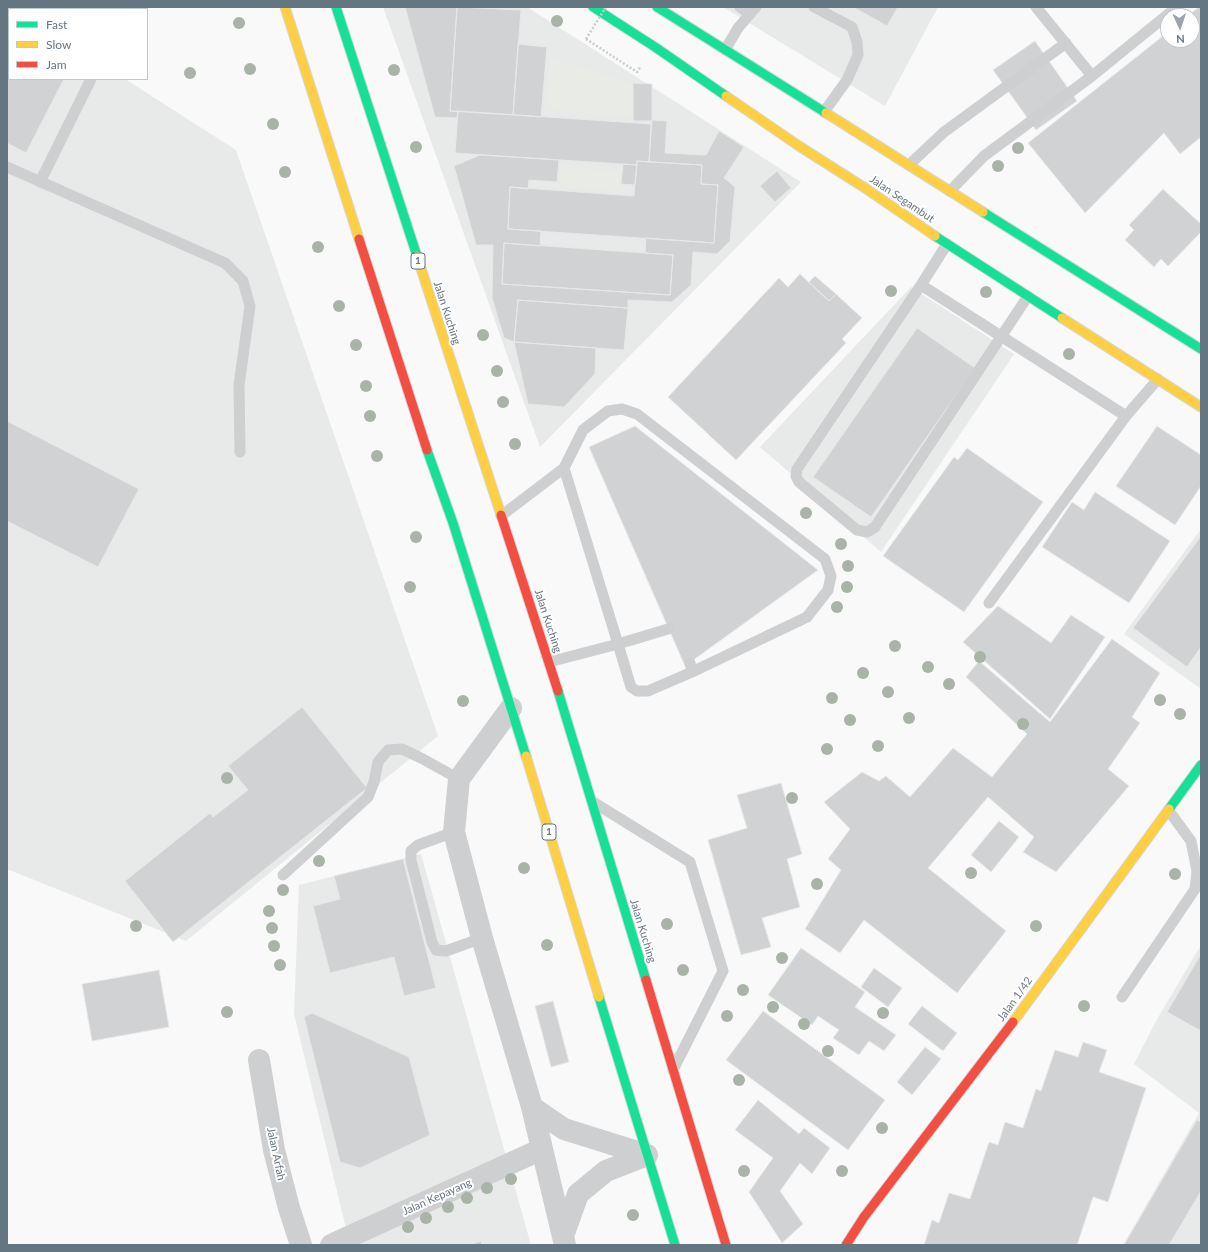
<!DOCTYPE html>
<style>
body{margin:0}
#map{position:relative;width:1208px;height:1252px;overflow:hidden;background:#f9f9f9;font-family:Lato,sans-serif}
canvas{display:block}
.frame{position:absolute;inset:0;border:8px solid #657683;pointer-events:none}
.legend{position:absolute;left:8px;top:8px;width:140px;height:72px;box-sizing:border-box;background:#fff;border:1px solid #c1c8cd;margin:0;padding:5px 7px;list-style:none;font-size:12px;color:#657683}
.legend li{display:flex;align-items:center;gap:8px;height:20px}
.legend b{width:20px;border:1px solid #c1c8cd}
.north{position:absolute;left:1160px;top:8px;width:40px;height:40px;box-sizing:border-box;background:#fff;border:1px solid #c1c8cd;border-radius:50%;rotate:177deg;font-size:11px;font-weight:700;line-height:16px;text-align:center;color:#657683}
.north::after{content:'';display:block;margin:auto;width:14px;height:18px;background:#99a4ac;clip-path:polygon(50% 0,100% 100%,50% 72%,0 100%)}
</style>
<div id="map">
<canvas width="1208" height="1252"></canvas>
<div class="frame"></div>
<ul class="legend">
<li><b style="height:5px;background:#16e098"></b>Fast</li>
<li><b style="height:5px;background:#ffcf43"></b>Slow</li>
<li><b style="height:5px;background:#f24e42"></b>Jam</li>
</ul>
<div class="north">N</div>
</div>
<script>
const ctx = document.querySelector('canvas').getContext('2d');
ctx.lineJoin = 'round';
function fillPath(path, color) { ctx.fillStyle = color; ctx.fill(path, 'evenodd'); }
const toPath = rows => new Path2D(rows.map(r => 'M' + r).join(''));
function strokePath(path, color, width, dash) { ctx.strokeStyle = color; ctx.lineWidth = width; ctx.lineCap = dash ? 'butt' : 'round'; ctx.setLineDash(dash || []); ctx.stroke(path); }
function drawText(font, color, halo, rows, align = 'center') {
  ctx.font = font + ' Lato,sans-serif'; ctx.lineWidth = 4; ctx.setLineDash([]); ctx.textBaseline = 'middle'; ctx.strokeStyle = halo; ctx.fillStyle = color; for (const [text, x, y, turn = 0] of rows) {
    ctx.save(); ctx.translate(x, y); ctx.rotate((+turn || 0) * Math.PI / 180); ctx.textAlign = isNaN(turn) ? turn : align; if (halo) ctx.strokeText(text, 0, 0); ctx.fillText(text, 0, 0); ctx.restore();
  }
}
fillPath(toPath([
 [7,7,140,7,138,9,9,9,9,79,125,79,236,150,438,736,186,941,7,869],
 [383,7,527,7,801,182,540,447],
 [723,7,938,7,885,106],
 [911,287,1014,354,881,552,760,447],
 [1201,529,1201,689,1124,634],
 [421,854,531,1245,350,1245,294,1014,299,885],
 [1201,945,1201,1245,1123,1245,1199,1113,1134,1064,1156,1021]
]), '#e8e9e9');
fillPath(toPath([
 [550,58,632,83,631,117,546,109],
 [561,167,621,172,620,185,625,186,625,192,559,187]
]), '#e8ebe6');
const building = toPath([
 [7,7,49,7,53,9,9,9,9,79,64,79,26,153,7,143,7,7],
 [405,7,457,7,450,111,458,111,457,118,435,117,405,7],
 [457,7,521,10,513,115,450,111,457,7],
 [853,7,898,7,887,26,853,7],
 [1199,7,1201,7,1201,137,1180,154,1164,133,1085,213,1028,143,1168,32,1168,40,1192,40,1192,16,1188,16,1199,7],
 [1035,41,1077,101,1036,130,993,70,1035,41],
 [518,44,547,47,541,117,513,115,518,44],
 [633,83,652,84,652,121,633,121,633,83],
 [458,111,651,124,649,162,637,161,637,165,455,153,458,111],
 [652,120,667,121,665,153,706,155,719,131,744,147,724,178,735,187,730,241,717,254,693,252,691,285,672,302,628,300,628,308,518,300,514,342,504,338,492,298,493,245,476,245,454,166,480,155,559,160,557,182,529,180,528,189,510,187,508,229,541,231,540,246,504,243,502,284,670,295,673,255,645,253,646,238,714,243,718,185,701,184,702,165,649,162,652,120],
 [637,161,702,165,701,184,718,185,714,243,508,229,510,187,634,196,637,161],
 [623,164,637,165,635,185,621,184,623,164],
 [777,171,791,188,775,202,760,186,777,171],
 [1163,189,1201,224,1201,232,1168,266,1161,259,1154,267,1125,240,1134,230,1129,225,1163,189],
 [504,243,673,255,670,295,502,284,504,243],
 [800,274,829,301,836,294,862,318,842,339,846,343,736,460,668,397,779,278,788,287,800,274],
 [815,276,836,294,829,301,809,282,815,276],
 [518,300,628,308,624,350,514,342,518,300],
 [917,328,975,368,871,517,813,477,917,328],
 [514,342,596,348,595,374,564,407,528,404,514,342],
 [7,421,139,489,98,567,7,521,7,421],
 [635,426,818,570,685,666,589,447,635,426],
 [1157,426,1201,455,1201,486,1175,525,1116,486,1157,426],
 [967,448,1043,502,964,612,883,556,954,457,958,460,967,448],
 [1095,492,1170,541,1129,603,1042,547,1072,502,1084,510,1095,492],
 [1201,536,1201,647,1187,667,1133,628,1201,536],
 [998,606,1051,643,1071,615,1105,637,1050,719,963,642,998,606],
 [1112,639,1160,673,1132,717,1140,723,1108,769,1129,786,1056,872,1023,852,1034,837,988,797,928,868,1006,931,957,993,864,920,840,953,805,929,841,870,828,859,850,829,824,802,862,772,879,781,886,776,910,797,953,748,992,777,1027,734,966,677,979,661,1050,722,1112,639],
 [302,707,367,788,173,942,125,881,210,813,213,817,248,790,228,766,302,707],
 [781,783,802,854,787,859,800,907,762,918,771,947,741,955,708,840,747,828,737,795,781,783],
 [999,821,1019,837,991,872,971,855,999,821],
 [403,859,436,988,404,996,394,957,330,973,313,906,340,899,334,876,403,859],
 [801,948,865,992,855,1007,896,1035,884,1051,869,1041,859,1055,833,1038,839,1030,818,1016,812,1025,768,995,801,948],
 [1201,954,1201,1031,1167,1012,1201,954],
 [874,968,902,988,888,1007,861,987,874,968],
 [159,970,169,1027,92,1041,82,984,159,970],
 [553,1001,569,1062,551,1067,535,1006,553,1001],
 [922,1006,957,1033,943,1051,908,1024,922,1006],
 [763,1011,885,1100,848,1150,726,1060,763,1011],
 [312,1013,409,1057,430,1135,360,1168,340,1162,304,1017,312,1013],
 [1083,1042,1107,1050,1099,1072,1146,1088,1108,1202,1093,1197,1077,1245,924,1245,932,1220,939,1223,949,1193,970,1199,989,1142,998,1145,1005,1122,1023,1128,1036,1089,1041,1091,1055,1050,1078,1057,1083,1042],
 [925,1047,941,1059,912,1095,897,1082,925,1047],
 [758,1100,799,1134,804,1128,830,1148,812,1174,800,1163,780,1191,803,1224,782,1243,749,1192,773,1158,735,1130,758,1100],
 [1197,1120,1201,1122,1201,1191,1169,1245,1124,1245,1197,1120],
 [481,1241,482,1245,469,1245,481,1241]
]);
fillPath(building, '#d0d2d3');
strokePath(building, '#e8e8e8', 1);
const fast = toPath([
 [336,7,417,256],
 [593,7,655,47,726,96],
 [657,7,826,113],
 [983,212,1201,349],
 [935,236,1062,318],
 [427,450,453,523,526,756],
 [558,691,646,980],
 [1169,809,1201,765],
 [599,997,675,1245]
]);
const slow = toPath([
 [285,7,359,239],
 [726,96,799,146,865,188,935,236],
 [826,113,983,212],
 [417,256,501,515],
 [1062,318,1201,407],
 [526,756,599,997],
 [1013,1022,1169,809]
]);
const jam = toPath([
 [359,239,427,450],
 [501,515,558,691],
 [646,980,726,1245],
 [846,1245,864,1217,1013,1022]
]);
strokePath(fast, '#d5d6d7', 11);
strokePath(slow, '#d5d6d7', 11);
strokePath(jam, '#d5d6d7', 11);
strokePath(toPath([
 [586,39,637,72,641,66]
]), '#cbcccd', 2.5, [2, 2]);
strokePath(toPath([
 [123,7,123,9],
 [740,7,750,14],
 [814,7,852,27,857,42,858,55,847,80,824,112],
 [1036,7,1092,76],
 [725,50,738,28,756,7],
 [909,165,944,132,1066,43],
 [7,167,225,263,243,281,250,306,239,385,240,452],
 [40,182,91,79],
 [950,191,984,156,1092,76,1177,7],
 [947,244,921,285,797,469,796,476,799,482,857,530,867,532,875,527,1028,296],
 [921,285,1126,416],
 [564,468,583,430,608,411,622,409,637,414,825,559,831,576,828,590,807,617,692,672],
 [501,516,564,468,618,644,549,662],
 [989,603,1126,416,1158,379],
 [668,629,618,644,631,687,637,691,648,691,692,672,690,663],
 [593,802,690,862,723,971,673,1070],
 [454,832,418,845,411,851,411,860,432,942,436,950,446,951,482,938],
 [283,875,368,797,374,782,378,762,388,750,402,749,421,758,459,779],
 [1122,997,1195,889,1197,871,1191,841,1169,811]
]), '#cecfd0', 11);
strokePath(toPath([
 [511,708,459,779,454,832,482,938,532,1107,565,1245],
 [259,1060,274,1150,289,1208,301,1245],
 [532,1107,564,1129,647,1155,606,1171,578,1194,563,1236],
 [331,1245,542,1149]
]), '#cecfd0', 22);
strokePath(fast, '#16e098', 9);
strokePath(slow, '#ffcf43', 9);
strokePath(jam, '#f24e42', 9);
strokePath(toPath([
 [586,39,606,7]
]), '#cbcccd', 2.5, [2, 2]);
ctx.fillStyle = '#a9b3a7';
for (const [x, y] of [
 [557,21],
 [239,23],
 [250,69],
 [394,70],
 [190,73],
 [273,124],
 [416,147],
 [1018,148],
 [998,166],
 [285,172],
 [318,247],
 [891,291],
 [986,292],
 [339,306],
 [483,335],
 [356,345],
 [1069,354],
 [497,371],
 [366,386],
 [503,402],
 [370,416],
 [515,444],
 [377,456],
 [806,513],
 [416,537],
 [841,544],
 [848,566],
 [410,587],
 [847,587],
 [837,607],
 [895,646],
 [980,657],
 [928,667],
 [863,673],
 [949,684],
 [888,692],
 [832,698],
 [1160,700],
 [463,701],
 [1180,714],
 [909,718],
 [850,720],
 [1023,724],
 [878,746],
 [827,749],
 [227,778],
 [792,798],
 [319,861],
 [524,868],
 [971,873],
 [1175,874],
 [817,884],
 [283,890],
 [269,911],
 [667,924],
 [136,926],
 [1036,926],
 [272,928],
 [547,945],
 [274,946],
 [782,958],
 [280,965],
 [683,970],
 [743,990],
 [1084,1006],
 [773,1007],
 [227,1012],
 [883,1013],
 [727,1016],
 [804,1024],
 [828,1051],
 [739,1080],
 [882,1128],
 [744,1171],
 [842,1171],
 [511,1179],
 [487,1188],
 [467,1198],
 [448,1207],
 [633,1215],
 [426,1218],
 [408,1227]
]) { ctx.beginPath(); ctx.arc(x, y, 6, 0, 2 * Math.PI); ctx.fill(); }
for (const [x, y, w] of [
 [418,261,14],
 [549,832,14]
]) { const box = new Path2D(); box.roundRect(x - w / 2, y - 8, w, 16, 3); ctx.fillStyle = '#fff'; ctx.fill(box); strokePath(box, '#657683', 1); }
drawText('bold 10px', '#657683', null, [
 ["1",418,261],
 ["1",549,832]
]);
drawText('11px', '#657683', '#fff', [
 ["Jalan Segambut",902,199,34],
 ["Jalan Kuching",447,313,72],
 ["Jalan Kuching",548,621,72],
 ["Jalan Kuching",643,931,73],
 ["Jalan 1/42",1015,999,-54],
 ["Jalan Arfah",276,1154,78],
 ["Jalan Kepayang",437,1197,-24]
]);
</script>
